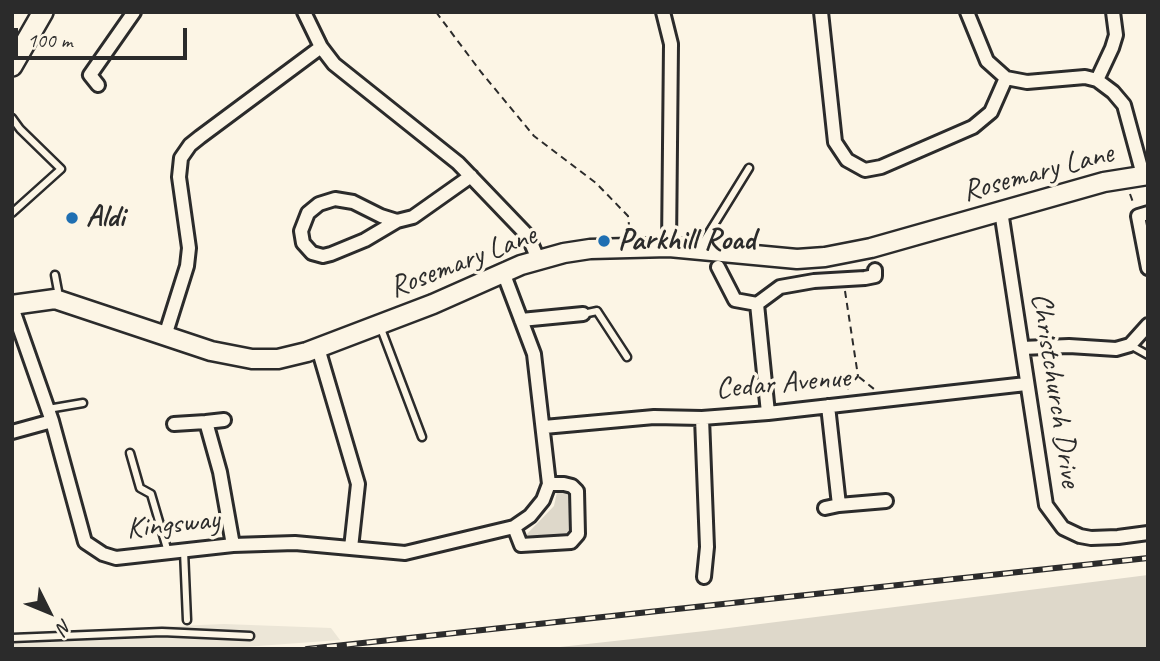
<!DOCTYPE html>
<style>
body{margin:0}
#map{position:relative;width:1160px;height:661px;overflow:hidden;background:#fcf5e5;font-family:Caveat,sans-serif}
canvas{display:block}
.frame{position:absolute;inset:0;border:14px solid #2b2b2b;pointer-events:none}
.north{position:absolute;left:14px;top:577px;width:70px;height:70px;-webkit-text-stroke:5px #fcf5e5;paint-order:stroke;rotate:133deg;font-size:19px;font-weight:700;line-height:28px;text-align:center;color:#2b2b2b}
.north::after{content:'';display:block;margin:auto;width:24px;height:32px;background:#2b2b2b;clip-path:polygon(50% 0,100% 100%,50% 72%,0 100%)}
.scale{position:absolute;left:14px;top:28px;width:173px;height:32px;box-sizing:border-box;border:4px solid #2b2b2b;border-top:0;padding-left:9px;font-size:21px;line-height:24px;white-space:nowrap;color:#2b2b2b;-webkit-text-stroke:5px #fcf5e5;paint-order:stroke}
</style>
<div id="map">
<canvas width="1160" height="661"></canvas>
<div class="frame"></div>
<div class="north">N</div>
<div class="scale">100 m</div>
</div>
<script>
const ctx = document.querySelector('canvas').getContext('2d');
ctx.lineJoin = 'round';
function fillPath(path, color) { ctx.fillStyle = color; ctx.fill(path, 'evenodd'); }
const toPath = rows => new Path2D(rows.map(r => 'M' + r).join(''));
function strokePath(path, color, width, dash) { ctx.strokeStyle = color; ctx.lineWidth = width; ctx.lineCap = dash ? 'butt' : 'round'; ctx.setLineDash(dash || []); ctx.stroke(path); }
function drawText(font, color, halo, rows, align = 'center') {
  ctx.font = font + ' Caveat,sans-serif'; ctx.lineWidth = 7; ctx.setLineDash([]); ctx.textBaseline = 'middle'; ctx.strokeStyle = halo; ctx.fillStyle = color; for (const [text, x, y, turn = 0] of rows) {
    ctx.save(); ctx.translate(x, y); ctx.rotate((+turn || 0) * Math.PI / 180); ctx.textAlign = isNaN(turn) ? turn : align; if (halo) ctx.strokeText(text, 0, 0); ctx.fillText(text, 0, 0); ctx.restore();
  }
}
fillPath(toPath([
 [224,624,331,628,340,640,217,649,12,649,12,633]
]), '#ece6d7');
fillPath(toPath([
 [557,492,572,492,574,529,569,538,529,541,525,536,554,506],
 [1148,575,1148,649,542,649,705,631]
]), '#ded8ca');
const lane = toPath([
 [12,118,20,129,61,169,12,213],
 [699,249,749,168],
 [55,275,58,291,56,297],
 [583,314,597,311,627,357],
 [380,326,422,437],
 [1130,345,1148,355],
 [48,409,83,403],
 [130,453,140,488,151,494,168,552],
 [184,551,187,620],
 [12,638,162,632,250,636]
]);
const street = toPath([
 [304,12,321,47],
 [663,12,671,44,669,247],
 [821,12,835,142,847,160,865,170,881,167,973,127,991,112,1006,78],
 [967,12,987,61,1006,78,1027,82,1085,77,1097,80,1113,92,1124,105,1143,175],
 [1097,80,1112,48,1116,35,1113,12],
 [98,85,90,75,134,12],
 [1001,211,1046,505,1063,528,1080,536,1091,538,1118,537,1148,533],
 [1148,213,1138,216,1148,268],
 [397,221,381,216,353,202,335,199,319,204,308,213,301,231,303,243,312,253,323,256,331,254,365,240,397,221,413,217,471,176],
 [718,267,735,300,757,304],
 [12,307,52,421,85,542,103,554,116,558,233,545,295,543,405,553,514,527,530,516,543,500,549,484,534,354,503,272],
 [521,320,583,314],
 [165,336,187,266,189,248,179,177,181,158,190,145,200,137,321,47,334,64,458,163,528,236,538,259],
 [318,348,358,484,351,548],
 [1022,348,1069,346,1116,349,1130,345,1148,325],
 [828,406,839,505,886,501],
 [768,413,757,304,780,287,814,281,865,278,875,276,875,270],
 [702,418,707,547,704,577],
 [206,422,224,420],
 [174,424,206,422,220,472,233,545],
 [544,427,654,417,702,418,768,413,1026,384],
 [12,432,52,421],
 [825,508,839,505],
 [514,527,521,545,571,542,578,534,577,491,572,486,564,484,549,484]
]);
const secondary = toPath([
 [12,305,55,299,211,351,252,359,278,359,307,352,433,304,521,265,564,253,590,249,669,247,797,259,825,257,871,248,1104,182,1148,175]
]);
const primary = toPath([
 [12,66,43,12]
]);
strokePath(lane, '#2b2b2b', 11);
strokePath(street, '#2b2b2b', 18);
strokePath(secondary, '#2b2b2b', 23);
strokePath(primary, '#2b2b2b', 24);
strokePath(toPath([
 [436,12,481,72,534,136,596,183,628,216,630,234],
 [1130,194,1134,205],
 [845,291,858,376,845,392],
 [859,377,874,389]
]), '#2b2b2b', 2, [7, 5]);
strokePath(lane, '#fcf5e5', 6);
strokePath(street, '#fcf5e5', 12);
strokePath(secondary, '#fcf5e5', 18);
strokePath(primary, '#fcf5e5', 19);
const rail = toPath([
 [307,649,1148,558]
]);
strokePath(rail, '#2b2b2b', 6);
strokePath(rail, '#fcf5e5', 3.5, [10]);
for (const [x, y, r, color] of [
 [72,218,7,"#1f6fb2"],
 [604,241,7,"#1f6fb2"]
]) { const dot = new Path2D(); dot.arc(x, y, r, 0, 2 * Math.PI); ctx.fillStyle = color; ctx.fill(dot); strokePath(dot, '#fcf5e5', 2.5); }
drawText('30px', '#2b2b2b', '#fcf5e5', [
 ["Rosemary Lane",1038,173,-15],
 ["Rosemary Lane",463,262,-21],
 ["Cedar Avenue",783,384,-5],
 ["Christchurch Drive",1055,390,81],
 ["Kingsway",173,525,-6]
]);
drawText('bold 30px', '#2b2b2b', '#fcf5e5', [
 ["Aldi",86,218],
 ["Parkhill Road",618,241]
], 'left');
</script>
